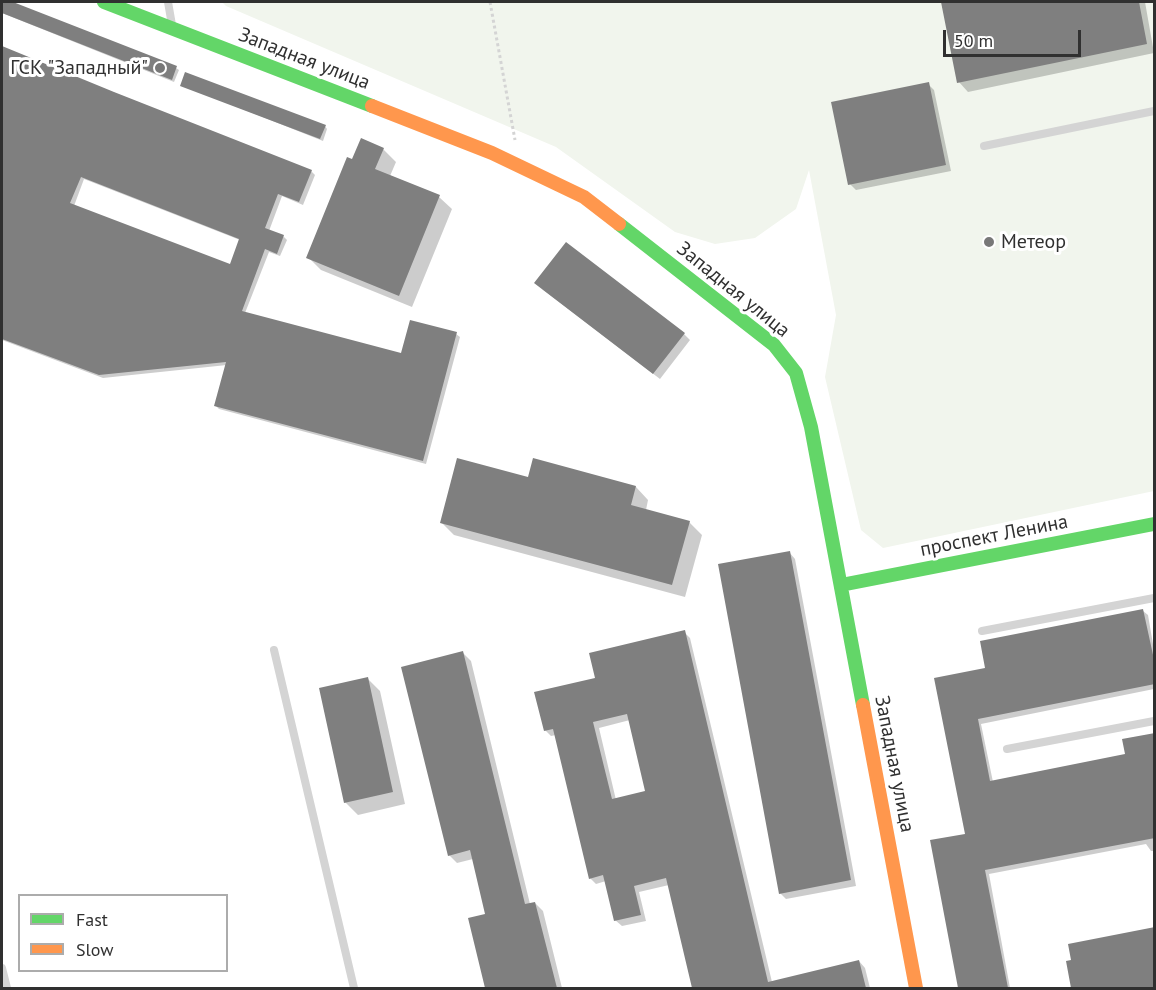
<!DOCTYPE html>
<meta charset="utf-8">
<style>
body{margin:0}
#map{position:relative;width:1156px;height:990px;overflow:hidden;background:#fff;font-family:"PT Sans",sans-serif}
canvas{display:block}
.frame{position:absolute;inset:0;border:3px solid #303030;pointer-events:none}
.legend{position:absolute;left:18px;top:894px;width:210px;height:78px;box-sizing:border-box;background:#fff;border:2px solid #acacac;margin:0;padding:8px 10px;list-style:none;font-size:18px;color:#303030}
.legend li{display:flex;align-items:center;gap:12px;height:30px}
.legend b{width:30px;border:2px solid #acacac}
.scale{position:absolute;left:943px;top:30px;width:138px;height:27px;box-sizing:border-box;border:3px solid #303030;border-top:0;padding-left:8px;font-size:18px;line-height:21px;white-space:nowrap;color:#303030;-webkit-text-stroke:4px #fff;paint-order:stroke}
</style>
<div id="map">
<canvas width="1156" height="990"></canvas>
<div class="frame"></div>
<ul class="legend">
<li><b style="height:8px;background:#63d668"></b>Fast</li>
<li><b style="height:8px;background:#ff974d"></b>Slow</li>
</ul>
<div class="scale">50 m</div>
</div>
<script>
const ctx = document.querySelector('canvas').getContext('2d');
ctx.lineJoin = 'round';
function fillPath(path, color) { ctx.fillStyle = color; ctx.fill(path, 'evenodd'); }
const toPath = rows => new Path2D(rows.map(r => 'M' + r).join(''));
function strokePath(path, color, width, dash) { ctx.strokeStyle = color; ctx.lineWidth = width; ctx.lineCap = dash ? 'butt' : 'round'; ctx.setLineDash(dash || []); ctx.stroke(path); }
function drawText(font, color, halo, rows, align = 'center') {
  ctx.font = font + ' "PT Sans",sans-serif'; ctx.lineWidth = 6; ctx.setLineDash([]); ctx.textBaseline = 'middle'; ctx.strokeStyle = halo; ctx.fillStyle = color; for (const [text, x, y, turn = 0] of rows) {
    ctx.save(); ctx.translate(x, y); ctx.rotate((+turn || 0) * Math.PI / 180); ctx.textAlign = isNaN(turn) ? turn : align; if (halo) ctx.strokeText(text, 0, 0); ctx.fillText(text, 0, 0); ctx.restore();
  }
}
fillPath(toPath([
 [222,2,1154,2,1154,491,883,548,861,530,825,377,836,315,809,170,796,209,755,238,715,244,675,232,556,147,226,6]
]), '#f1f5ed');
fillPath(toPath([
 [2,2,9,2,176,68,179,70,174,82,2,13],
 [942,2,1145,2,1154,53,968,92,959,82],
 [2,48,311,171,315,175,303,205,282,196,269,231,283,236,287,240,280,256,269,252,245,313,402,355,456,334,460,337,426,464,219,409,216,406,227,365,103,378,2,340],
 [84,179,240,240,230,266,74,206],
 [928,84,934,90,951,171,856,190,850,184],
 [182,85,325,126,327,129,323,141],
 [383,149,396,162,390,176,439,197,452,209,412,307,321,270,308,257,353,161],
 [542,289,684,334,690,340,660,379],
 [529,479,636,487,648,500,646,510,689,522,702,535,685,597,454,535,441,522],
 [789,552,795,559,856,886,786,899,780,893],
 [1143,611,1148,615,1154,650,1154,689,981,724,993,782,1127,755,1154,734,1154,851,1151,851,1146,844,989,874,1010,988,960,988,932,842,967,835,936,679,987,669],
 [684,632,690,638,772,982,859,961,865,968,870,988,694,988,669,885,639,892,646,921,622,926,615,920,606,881,596,884,590,878,556,735,551,736,545,730,597,679],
 [630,720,647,792,616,800,599,728],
 [463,653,471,661,530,904,535,903,543,911,562,988,487,988,470,920,487,915,473,859,457,863,449,855],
 [367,678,380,691,405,804,358,815,345,802],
 [1154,928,1154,988,1073,988,1068,962]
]), '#0003');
fillPath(toPath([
 [2,2,13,2,177,66,172,80,2,13],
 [941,2,1139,2,1147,44,957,83],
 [2,46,114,92,312,170,299,202,278,194,265,228,284,235,277,254,265,249,242,311,401,353,410,320,457,332,423,461,214,406,226,362,99,375,2,339],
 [81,177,239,239,230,264,70,203],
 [185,72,326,125,320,139,180,86],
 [929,82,946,165,848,185,831,102],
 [361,138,384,148,375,169,440,195,399,296,306,258,347,157,352,159],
 [566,242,685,333,653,374,534,283],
 [457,458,528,477,533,458,636,486,631,505,690,521,672,585,440,523],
 [790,551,851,880,779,894,718,564],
 [1143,609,1155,664,1155,684,978,719,990,781,1125,754,1122,739,1155,733,1155,838,985,870,1008,988,958,988,930,840,965,834,934,678,985,668,980,641],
 [685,630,768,982,859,960,866,988,692,988,666,878,634,886,641,915,614,921,603,875,589,879,553,729,544,731,534,692,595,678,589,653],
 [627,714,645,791,612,799,593,722],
 [463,651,525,904,535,902,557,988,485,988,468,918,485,914,470,850,448,856,401,667],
 [368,677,393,792,344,803,319,688],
 [1155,927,1155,988,1071,988,1066,961,1071,960,1068,944]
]), '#7f7f7f');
strokePath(toPath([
 [490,2,515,140]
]), '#d4d4d4', 3, [3, 3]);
strokePath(toPath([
 [168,2,172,25],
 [984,146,1154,111],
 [982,631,1154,598],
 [274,650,354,988],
 [1007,749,1154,721],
 [2,968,7,988]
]), '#d4d4d4', 8);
strokePath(toPath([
 [104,2,372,106],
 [619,224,774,345,796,373,811,427,863,705],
 [841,585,1154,524]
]), '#63d668', 14);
strokePath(toPath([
 [372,106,492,153,584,197,619,224],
 [863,705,916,988]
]), '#ff974d', 14);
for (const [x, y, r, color] of [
 [160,68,6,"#787878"],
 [989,242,6,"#787878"]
]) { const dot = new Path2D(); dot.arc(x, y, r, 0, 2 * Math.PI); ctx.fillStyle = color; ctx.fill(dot); strokePath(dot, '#fff', 2); }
drawText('20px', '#303030', '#fff', [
 ["Западная улица",304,59,21],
 ["Западная улица",733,290,39],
 ["проспект Ленина",994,536,-11],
 ["Западная улица",894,764,79]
]);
drawText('20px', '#303030', '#fff', [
 ["ГСК \"Западный\"",148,68],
 ["Метеор",1001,242,"left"]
], 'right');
</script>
